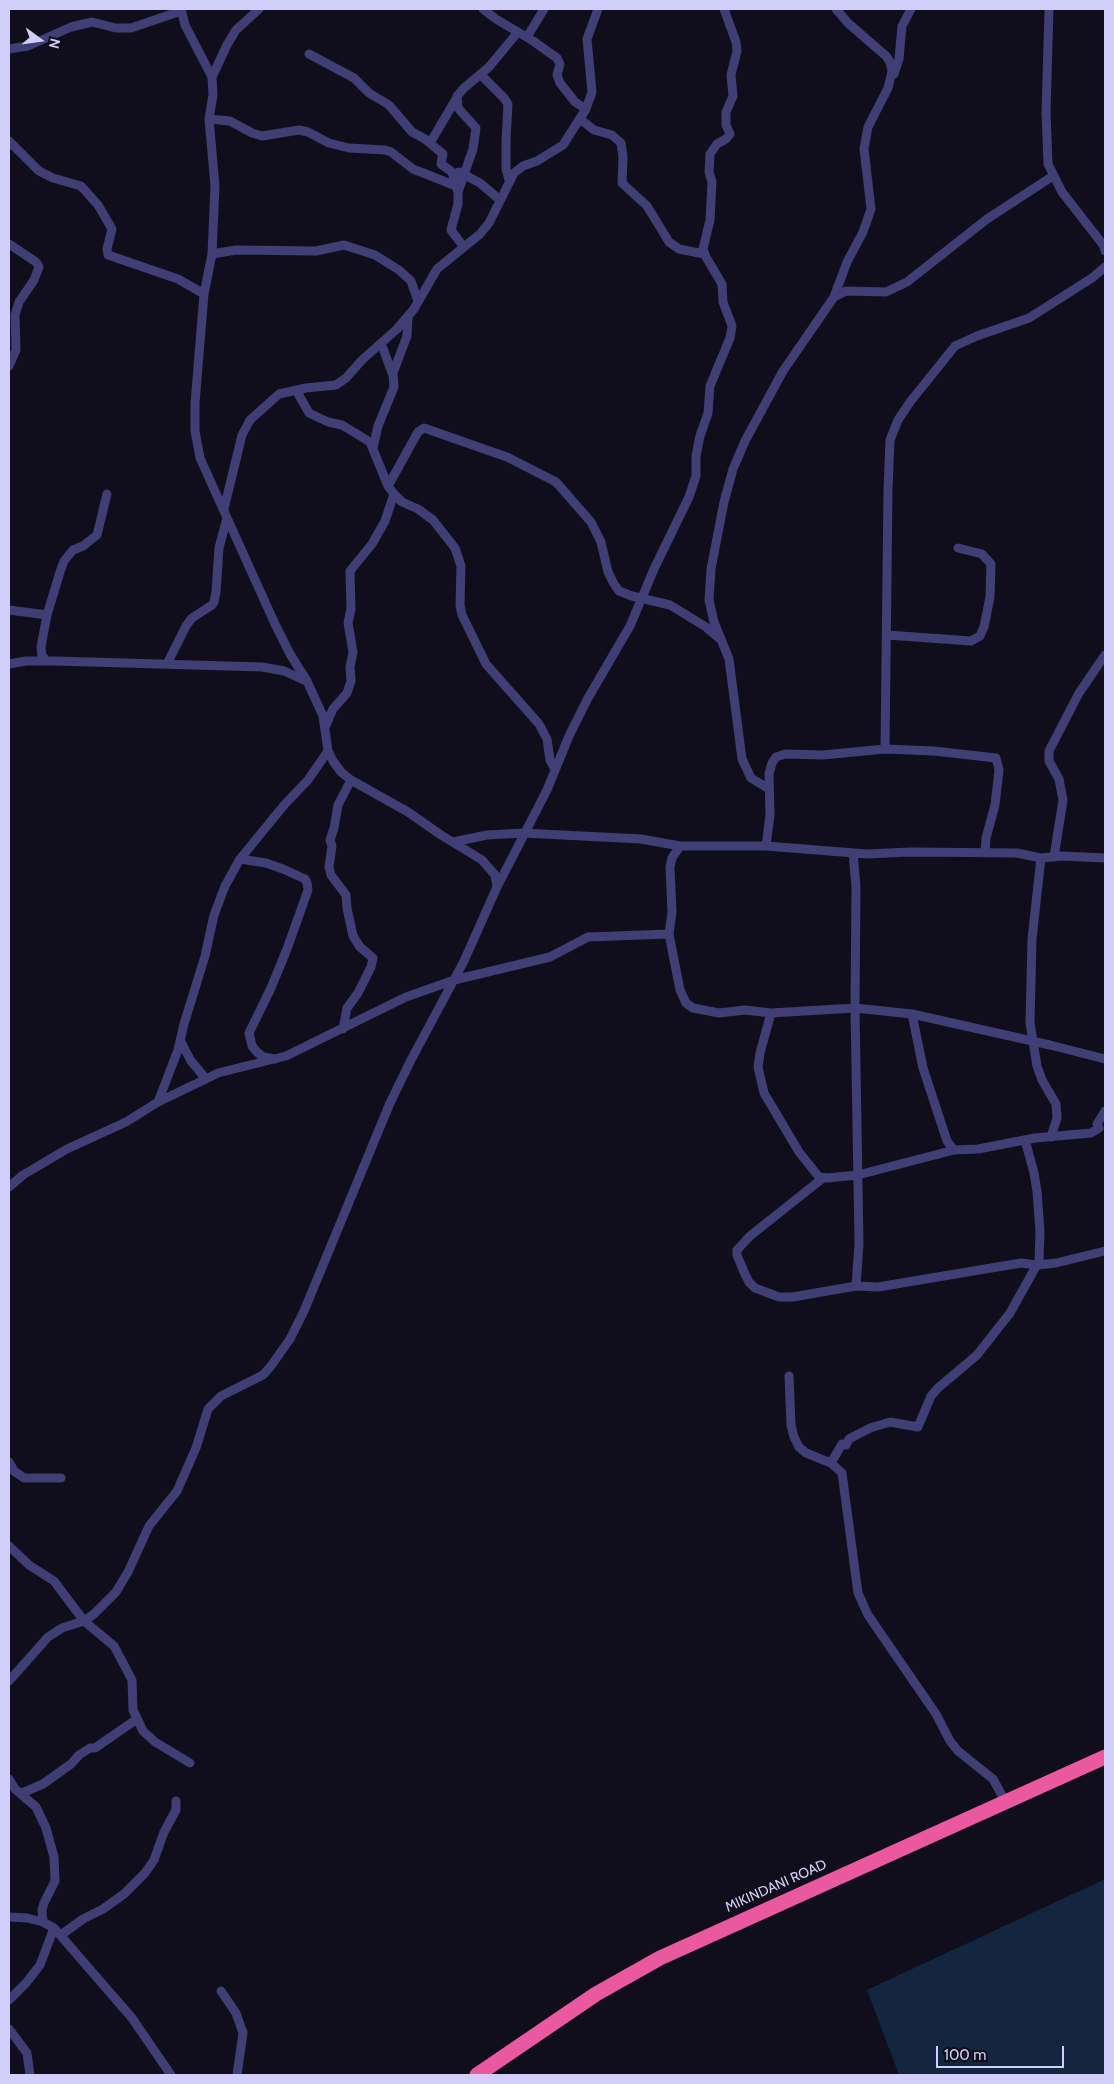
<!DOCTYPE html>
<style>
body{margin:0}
#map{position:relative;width:1114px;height:2084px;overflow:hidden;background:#100e1b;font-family:Cabin,sans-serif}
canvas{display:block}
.frame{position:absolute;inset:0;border:10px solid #d2cef9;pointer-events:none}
.north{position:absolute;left:15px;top:15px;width:50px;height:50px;-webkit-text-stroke:4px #100e1b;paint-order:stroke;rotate:104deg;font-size:14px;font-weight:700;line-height:20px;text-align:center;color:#d2cef9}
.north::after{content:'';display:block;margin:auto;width:18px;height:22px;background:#d2cef9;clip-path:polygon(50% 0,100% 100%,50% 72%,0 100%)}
.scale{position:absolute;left:936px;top:2046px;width:128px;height:22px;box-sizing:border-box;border:2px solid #d2cef9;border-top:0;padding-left:6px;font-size:15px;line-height:18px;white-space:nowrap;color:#d2cef9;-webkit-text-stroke:4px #100e1b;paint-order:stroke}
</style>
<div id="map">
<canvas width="1114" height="2084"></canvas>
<div class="frame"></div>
<div class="north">N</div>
<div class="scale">100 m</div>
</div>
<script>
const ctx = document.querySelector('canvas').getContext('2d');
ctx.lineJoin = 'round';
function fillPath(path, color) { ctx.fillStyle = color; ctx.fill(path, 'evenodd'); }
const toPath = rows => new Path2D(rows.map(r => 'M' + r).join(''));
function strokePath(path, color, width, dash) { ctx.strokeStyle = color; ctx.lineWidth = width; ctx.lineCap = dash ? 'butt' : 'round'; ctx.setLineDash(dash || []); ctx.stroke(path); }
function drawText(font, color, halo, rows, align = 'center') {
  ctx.font = font + ' Cabin,sans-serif'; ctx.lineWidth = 4; ctx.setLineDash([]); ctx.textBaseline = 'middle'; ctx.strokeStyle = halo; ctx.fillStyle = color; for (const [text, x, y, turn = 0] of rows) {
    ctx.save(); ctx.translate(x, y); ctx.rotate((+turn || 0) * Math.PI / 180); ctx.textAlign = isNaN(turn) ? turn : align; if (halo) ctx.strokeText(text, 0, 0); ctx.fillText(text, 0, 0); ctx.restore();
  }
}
fillPath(toPath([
 [1105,1879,1105,2075,899,2075,867,1990]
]), '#13263f');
strokePath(toPath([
 [181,9,185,25,212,77,213,95,209,119,215,186,212,254,204,294,195,403,195,431,200,458,275,624,290,654,307,681,323,716,328,751,333,761,341,772,351,780,408,812,441,835,482,860,495,875,497,887],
 [483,9,496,19,533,41,557,58,560,64,557,75,560,83,575,102,586,109],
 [1049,9,1046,113,1048,164,1062,192,1104,246,1105,251],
 [527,37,544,9],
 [9,49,28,46,71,27,92,22,116,28,131,28,181,11],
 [309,54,354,78,369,93,389,105,412,132,425,139,443,154,441,164,452,172,458,192,458,204,451,230,463,246],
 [894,74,899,59,902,26,911,9],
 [481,75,504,98,508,104,506,140,506,169,509,180],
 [212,77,227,45,236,30,259,9],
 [209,119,230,121,252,133,262,136,299,130,308,132,329,143,349,148,385,150,391,152,413,169,456,186],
 [580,119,594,130,612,135,621,143,623,157,622,183,647,206,669,242,679,249,704,254],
 [9,141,39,171,53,178,81,186,98,205,112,229,107,249,108,255,178,279,204,294],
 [430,143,456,99],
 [459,172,480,183,500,200],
 [458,192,473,149,476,128,458,108,457,96,464,88,489,67,518,32],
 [9,244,36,262,39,267,34,280,19,302,15,315,16,350,9,366],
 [212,254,236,250,316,251,344,245,375,255,399,270,411,281,418,301],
 [834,297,847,262,863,232,871,209,864,149,868,127,888,88,892,71,890,62,886,56,848,23,836,9],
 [381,343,392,373],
 [296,390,309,413,328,422,342,425,370,442,388,486,394,494,402,502,418,509,433,520,455,548,461,566,460,605,462,615,486,664,539,724,547,739,550,760,555,769],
 [373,448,378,426,394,387,393,373,407,336,408,317],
 [388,486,418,432,424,428,507,457,556,482,591,522,601,542,608,572,614,584,619,591,632,596,670,605,706,627,720,639],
 [224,509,242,435,250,420,279,394,306,388,336,385,346,378,362,360,397,329,414,309,437,269,480,234,489,223,514,173,523,166,537,161,563,145,586,109,592,92,587,39,598,9],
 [9,610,47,615],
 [887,635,971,641,980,636,984,627,990,597,991,564,982,554,958,548],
 [47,661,42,656,41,647,47,615,60,572,64,561,73,550,83,546,97,535,107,494],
 [9,664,26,661,55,661,262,667,284,671,306,681],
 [167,664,186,626,192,618,212,605,214,602,216,592,219,548,227,518],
 [326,725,333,709,347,693,351,681,350,667,353,652,348,623,351,609,350,571,372,544,385,521,394,494],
 [885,749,888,490,890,440,898,420,910,402,955,346,977,336,1029,318,1092,278,1105,267],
 [769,789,751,778,742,759,729,659,714,622,709,600,711,569,724,502,733,469,745,441,783,371,834,297,846,291,886,292,907,282,987,219,1053,176],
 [453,842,487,835,523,833,641,839,680,846,766,846,867,854,910,852,1017,853,1041,858,1062,856,1105,858],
 [680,846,672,858,670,867,672,912,669,934,680,990,686,1003,693,1008,719,1013,745,1010,771,1013,855,1008,912,1014,1050,1045,1105,1059],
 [766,846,770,815,769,774,772,763,776,757,785,754,823,755,885,749,934,751,996,758,999,770,995,805,986,838,985,853],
 [853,853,856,887,855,1008,859,1244,856,1286],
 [1054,857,1063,800,1059,779,1049,761,1049,751,1079,693,1105,655],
 [1041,858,1032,939,1030,1023,1037,1066,1042,1080,1056,1104,1057,1118,1051,1137],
 [240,859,266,863,283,869,305,879,307,883,308,890,287,949,271,988,249,1033,252,1046,257,1052,263,1057,275,1059],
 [771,1013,760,1053,758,1067,764,1093,799,1152,819,1177,827,1178,858,1175,954,1150,978,1149,1035,1138,1091,1133,1099,1128,1097,1124,1105,1111],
 [912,1014,923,1068,947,1141,954,1150],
 [343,1029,347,1008,358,993,371,967,373,958,360,947,353,936,347,908,346,895,331,875,329,867,332,846,330,840,334,828,338,805,351,780],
 [181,1042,191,1061,206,1079],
 [158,1102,178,1050,184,1024,205,956,214,915,225,886,240,859,285,804,308,780,328,751],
 [823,1178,750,1236,737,1250,737,1255,744,1272,749,1282,755,1288,779,1297,793,1297,856,1286,878,1287,1021,1263,1038,1265,1056,1263,1105,1251],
 [9,1187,23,1175,67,1149,126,1122,158,1102,206,1079,218,1073,286,1056,406,997,426,990,454,980,550,957,588,937,669,934],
 [789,1376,791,1425,794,1437,799,1447,806,1453,831,1463,842,1473,858,1593,868,1615,936,1714,950,1741,958,1751,993,1779,1005,1801],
 [9,1462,14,1471,24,1478,61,1478],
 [831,1463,842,1444,846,1445,849,1439,870,1428,890,1422,918,1427,931,1396,938,1388,977,1355,1010,1313,1039,1261,1040,1232,1037,1191,1034,1173,1025,1140],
 [9,1546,29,1565,54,1581,84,1621,114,1646,132,1680,133,1710,143,1731,155,1742,190,1763],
 [9,1681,48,1637,62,1628,84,1621,94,1614,116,1592,128,1572,149,1526,177,1491,196,1448,208,1409,221,1396,263,1375,271,1366,290,1339,304,1311,390,1103,411,1060,464,961,497,887,547,790,569,736,588,698,630,626,654,569,689,497,696,476,696,456,700,436,708,413,710,386,730,338,732,326,723,302,722,284,706,257,703,249,710,220,712,182,709,172,710,154,717,144,726,139,730,134,726,125,726,112,733,96,731,75,737,51,736,42,724,9],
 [9,1779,15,1789,36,1807,46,1828,54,1857,55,1881,44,1903,42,1910,43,1922],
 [22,1793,43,1784,71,1764,79,1755,90,1748,95,1748,137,1719],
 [9,1917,27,1918,43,1922,54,1928,132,2018,171,2075],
 [61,1935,83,1919,103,1909,124,1894,145,1873,154,1860,164,1832,176,1810,176,1801],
 [221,1991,236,2013,243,2033,237,2075],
 [9,2000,26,1983,40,1965,54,1928],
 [9,2029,27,2053,30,2075]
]), '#3f3e75', 9);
strokePath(toPath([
 [477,2075,596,1994,660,1958,1105,1757]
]), '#ea58a2', 15);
drawText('14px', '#d2cef9', '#100e1b', [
 ["MIKINDANI ROAD",776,1886,-24]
]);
</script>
